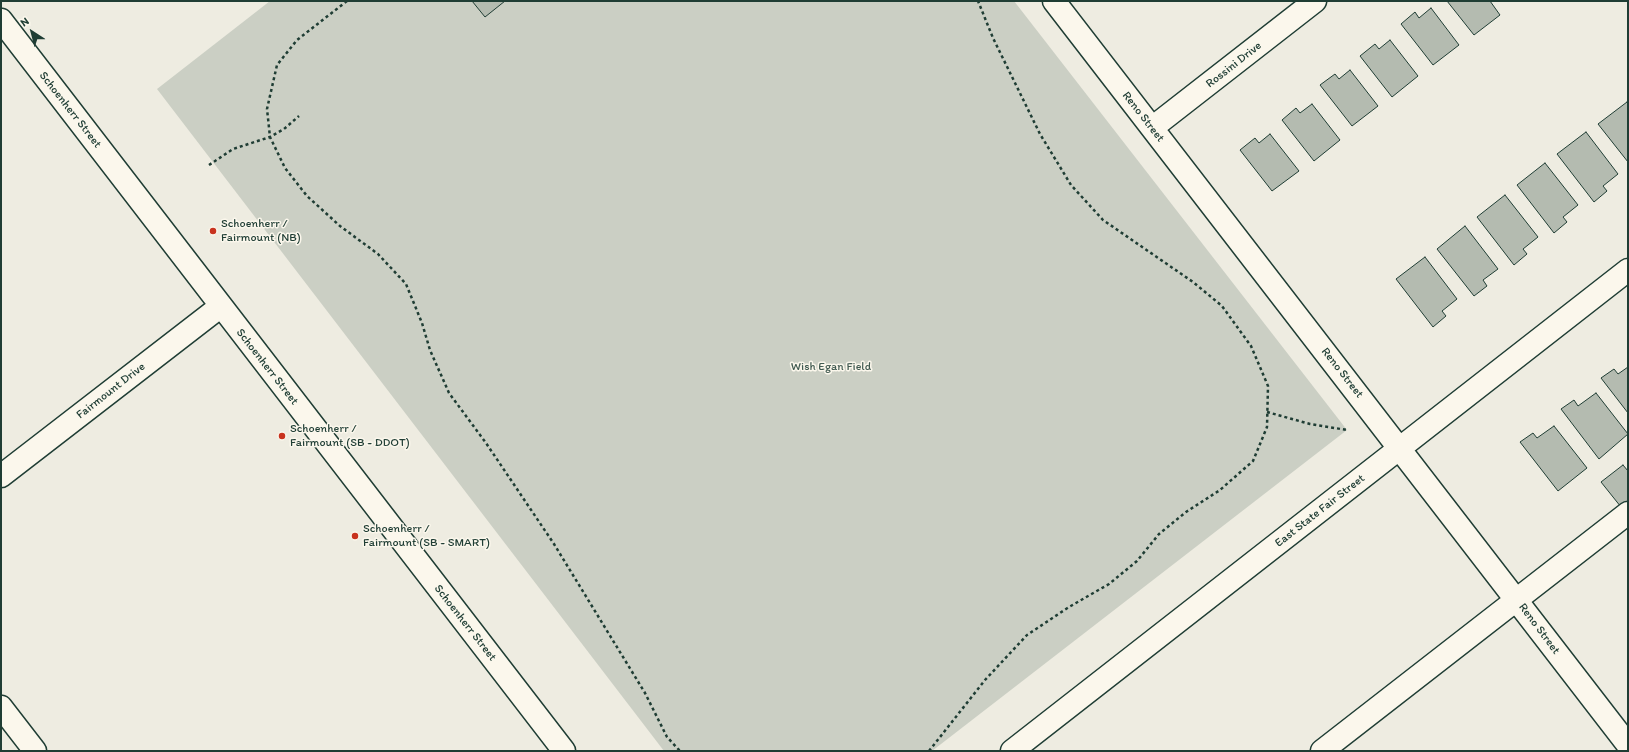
<!DOCTYPE html>
<style>
body{margin:0}
#map{position:relative;width:1629px;height:752px;overflow:hidden;background:#eeece1;font-family:Itim,sans-serif}
canvas{display:block}
.frame{position:absolute;inset:0;border:2px solid #1f3d34;pointer-events:none}
.north{position:absolute;left:12px;top:12px;width:40px;height:40px;-webkit-text-stroke:3px #fbf7ec;paint-order:stroke;rotate:324deg;font-size:11px;font-weight:700;line-height:16px;text-align:center;color:#1f3d34}
.north::after{content:'';display:block;margin:auto;width:14px;height:18px;background:#1f3d34;clip-path:polygon(50% 0,100% 100%,50% 72%,0 100%)}
</style>
<div id="map">
<canvas width="1629" height="752"></canvas>
<div class="frame"></div>
<div class="north">N</div>
</div>
<script>
const ctx = document.querySelector('canvas').getContext('2d');
ctx.lineJoin = 'round';
function fillPath(path, color) { ctx.fillStyle = color; ctx.fill(path, 'evenodd'); }
const toPath = rows => new Path2D(rows.map(r => 'M' + r).join(''));
function strokePath(path, color, width, dash) { ctx.strokeStyle = color; ctx.lineWidth = width; ctx.lineCap = dash ? 'butt' : 'round'; ctx.setLineDash(dash || []); ctx.stroke(path); }
function drawText(font, color, halo, rows, align = 'center') {
  ctx.font = font + ' Itim,sans-serif'; ctx.lineWidth = 3; ctx.setLineDash([]); ctx.textBaseline = 'middle'; ctx.strokeStyle = halo; ctx.fillStyle = color; for (const [text, x, y, turn = 0] of rows) {
    ctx.save(); ctx.translate(x, y); ctx.rotate((+turn || 0) * Math.PI / 180); ctx.textAlign = isNaN(turn) ? turn : align; if (halo) ctx.strokeText(text, 0, 0); ctx.fillText(text, 0, 0); ctx.restore();
  }
}
fillPath(toPath([
 [270,1,1014,1,1347,430,932,751,664,751,157,89]
]), '#cbcfc4');
const building = toPath([
 [472,1,505,1,485,17,472,1],
 [1447,1,1490,1,1500,15,1474,35,1447,1],
 [1431,8,1459,45,1433,65,1401,24,1415,12,1419,18,1431,8],
 [1390,40,1418,76,1392,97,1360,56,1375,44,1379,49,1390,40],
 [1350,70,1378,106,1352,126,1320,85,1335,74,1339,79,1350,70],
 [1627,102,1628,104,1628,162,1598,124,1627,102],
 [1312,104,1340,140,1314,161,1282,120,1296,108,1300,113,1312,104],
 [1586,132,1618,174,1603,186,1607,191,1594,202,1557,154,1586,132],
 [1270,134,1299,171,1272,191,1240,150,1255,138,1259,143,1270,134],
 [1545,163,1578,205,1563,217,1567,222,1554,233,1517,185,1545,163],
 [1505,195,1538,237,1523,249,1527,254,1514,265,1477,217,1505,195],
 [1465,226,1498,269,1483,280,1487,286,1474,296,1437,249,1465,226],
 [1425,257,1457,299,1442,311,1446,316,1433,327,1396,279,1425,257],
 [1628,367,1628,413,1601,378,1614,369,1618,374,1628,367],
 [1596,393,1628,434,1599,459,1561,409,1574,400,1578,406,1596,393],
 [1554,426,1587,468,1558,491,1520,442,1533,433,1537,438,1554,426],
 [1623,465,1628,471,1628,502,1621,507,1601,482,1623,465]
]);
fillPath(building, '#b4bbb0');
strokePath(building, '#1f3d34', 1);
const minor = toPath([
 [1054,1,1628,745],
 [1,20,564,751],
 [1152,128,1315,1],
 [1,476,221,306],
 [1,707,35,751],
 [1012,751,1628,270],
 [1322,751,1628,513]
]);
strokePath(minor, '#1f3d34', 25);
strokePath(toPath([
 [347,1,297,40,277,65,267,109,270,137,285,168,307,196,340,226,378,254,406,284,422,323,430,350,449,393,486,443,554,544,645,693,667,737,680,751],
 [209,165,233,149,270,137,284,129,299,116],
 [1267,412,1310,424,1347,430],
 [929,751,985,680,1027,635,1069,607,1109,584,1137,561,1159,534,1186,512,1220,490,1253,461,1267,427,1268,386,1251,346,1222,306,1193,282,1103,220,1071,185,1040,134,993,38,978,1]
]), '#1f3d34', 2.5, [3, 3]);
strokePath(minor, '#fbf7ec', 22);
for (const [x, y, r, color] of [
 [213,231,4,"#c8321e"],
 [282,436,4,"#c8321e"],
 [355,536,4,"#c8321e"]
]) { const dot = new Path2D(); dot.arc(x, y, r, 0, 2 * Math.PI); ctx.fillStyle = color; ctx.fill(dot); strokePath(dot, '#fbf7ec', 1.5); }
drawText('12px', '#1f3d34', '#fbf7ec', [
 ["Rossini Drive",1234,65,-38],
 ["Schoenherr Street",70,110,52],
 ["Reno Street",1143,117,52],
 ["Schoenherr Street",267,367,52],
 ["Reno Street",1342,373,52],
 ["Fairmount Drive",111,391,-38],
 ["East State Fair Street",1320,511,-38],
 ["Schoenherr Street",465,623,52],
 ["Reno Street",1539,629,53]
]);
drawText('12px', '#1f3d34', '#fbf7ec', [
 ["Schoenherr /",221,224],
 ["Fairmount (NB)",221,238],
 ["Schoenherr /",290,429],
 ["Fairmount (SB - DDOT)",290,443],
 ["Schoenherr /",363,529],
 ["Fairmount (SB - SMART)",363,543]
], 'left');
drawText('12px', '#415a51', '#fbf7ec', [
 ["Wish Egan Field",831,367]
]);
</script>
